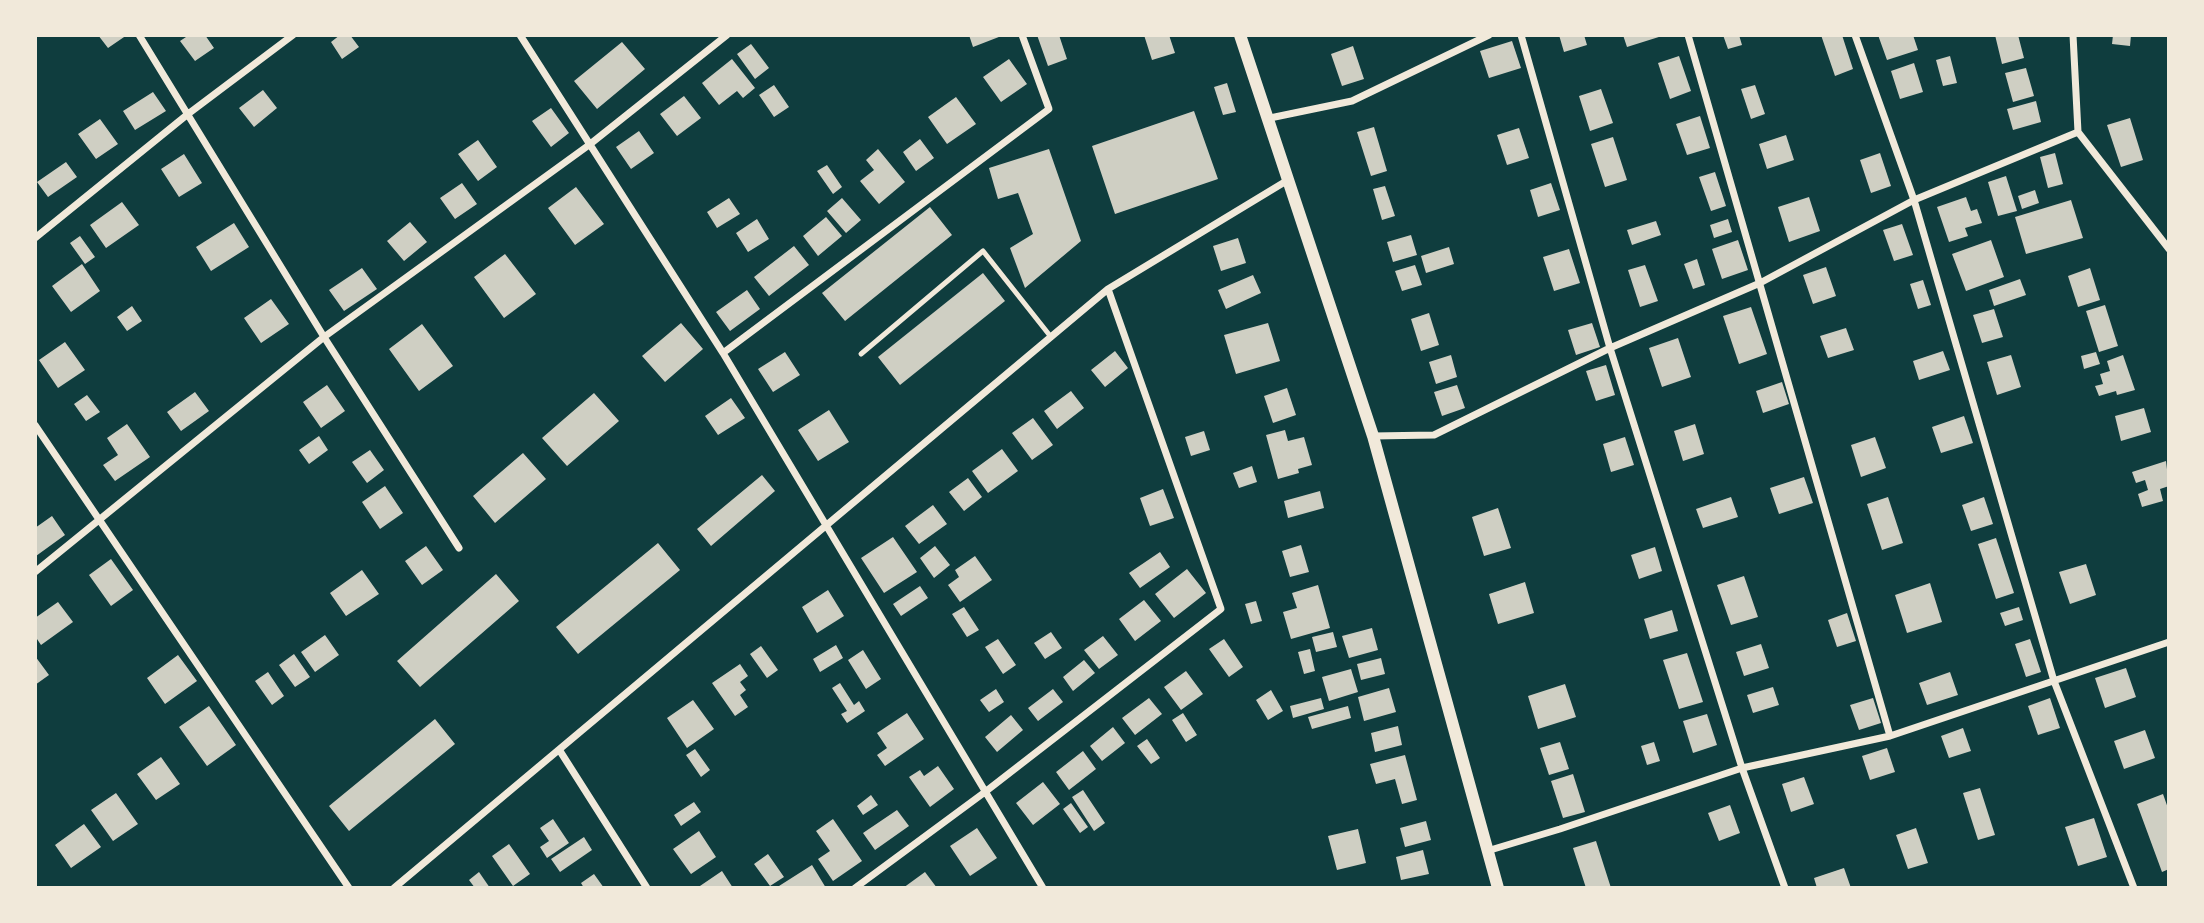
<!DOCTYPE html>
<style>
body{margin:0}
#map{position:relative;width:2204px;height:923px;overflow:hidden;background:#0f3d3e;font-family:Bitter,serif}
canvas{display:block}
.frame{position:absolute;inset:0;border:37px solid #f1e9da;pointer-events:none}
</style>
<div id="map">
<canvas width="2204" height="923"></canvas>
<div class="frame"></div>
</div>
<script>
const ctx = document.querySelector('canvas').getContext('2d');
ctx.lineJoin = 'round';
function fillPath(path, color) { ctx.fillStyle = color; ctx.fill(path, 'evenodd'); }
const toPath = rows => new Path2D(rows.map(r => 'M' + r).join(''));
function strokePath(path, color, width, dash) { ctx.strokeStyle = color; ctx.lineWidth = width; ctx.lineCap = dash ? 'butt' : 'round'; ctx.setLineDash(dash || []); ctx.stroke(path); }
fillPath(toPath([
 [98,35,127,35,108,48],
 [189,35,205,35,214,48,195,61,180,41],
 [340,35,350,35,359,47,342,59,331,42],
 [969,35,1004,35,973,47],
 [1037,35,1059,35,1067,59,1048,66],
 [1144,35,1169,35,1175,53,1152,60],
 [1559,35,1584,35,1587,45,1564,52],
 [1623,35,1662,35,1662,36,1627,47],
 [1723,35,1739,35,1742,45,1728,49],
 [1821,35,1842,35,1853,69,1835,76],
 [1878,35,1913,35,1918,50,1887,60],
 [1995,35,2018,35,2024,58,2002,64],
 [2113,35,2131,35,2130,46,2112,44],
 [1512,41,1521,68,1489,78,1480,51],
 [622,42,645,69,597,109,574,81],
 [751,44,769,68,755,79,737,54],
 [1353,46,1364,79,1342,86,1331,54],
 [1679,56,1691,91,1670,99,1658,63],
 [1950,56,1957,83,1943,86,1936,60],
 [732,59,755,88,743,98,737,91,719,105,702,83],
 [1009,59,1027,84,1001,102,983,77],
 [1914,63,1923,92,1900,99,1891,71],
 [2026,68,2034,96,2013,102,2005,73],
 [1227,83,1236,112,1223,115,1214,87],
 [774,85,789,107,774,117,759,95],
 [1755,85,1765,114,1751,119,1741,89],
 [1601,89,1613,123,1590,131,1579,96],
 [263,90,277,108,254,127,239,108],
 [153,92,166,111,135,130,123,111],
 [684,96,701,118,677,136,660,114],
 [956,97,976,124,947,144,928,117],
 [2036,101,2041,122,2013,130,2007,109],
 [551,108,569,133,551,147,532,121],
 [1194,111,1218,179,1115,214,1092,146],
 [1700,116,1710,148,1687,155,1676,124],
 [2130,118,2143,160,2121,167,2107,125],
 [100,119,118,144,96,159,78,134],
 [1374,127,1387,171,1371,176,1357,132],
 [1519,128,1529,158,1507,165,1497,135],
 [639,131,654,153,631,169,616,147],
 [1786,135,1794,160,1767,169,1759,144],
 [1613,137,1627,180,1605,187,1591,144],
 [920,139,934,158,916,171,903,152],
 [478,140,497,167,478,181,458,154],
 [878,149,905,182,879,204,860,181,874,170,866,160],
 [1049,149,1081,241,1025,288,1010,248,1033,234,1018,193,998,199,989,168],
 [1880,153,1891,186,1871,193,1860,160],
 [2055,153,2063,184,2048,188,2040,157],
 [184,154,202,183,179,197,161,169],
 [66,162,77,177,48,197,37,182],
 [827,165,842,187,833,194,817,171],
 [1715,172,1726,206,1711,211,1699,177],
 [2006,176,2017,211,1998,216,1988,182],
 [462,183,477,204,455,219,440,198],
 [1551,183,1560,210,1538,217,1530,190],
 [1385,186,1395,216,1382,220,1373,189],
 [576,187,604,224,575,245,548,208],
 [2035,190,2039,203,2022,209,2018,196],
 [1809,197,1820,231,1789,242,1778,207],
 [1966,197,1971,211,1977,209,1982,223,1965,228,1968,236,1949,242,1937,207],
 [729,198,740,214,717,228,707,212],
 [842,198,861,220,846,233,827,211],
 [2071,200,2083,238,2026,254,2015,217],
 [122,202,139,225,106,248,90,225],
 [930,207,952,235,845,321,822,293],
 [826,217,842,236,818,256,803,236],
 [757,219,769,239,748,252,736,233],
 [1728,219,1732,232,1714,238,1710,225],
 [1656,221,1661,235,1632,245,1627,230],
 [410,222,427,242,404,261,387,241],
 [234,223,249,247,211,271,196,247],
 [1902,224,1913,255,1894,261,1883,230],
 [1411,235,1417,255,1393,262,1387,242],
 [80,236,95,257,85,264,70,243],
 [1238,238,1246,263,1221,271,1213,246],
 [1738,240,1748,270,1722,279,1712,249],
 [1991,240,2004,277,1966,291,1952,254],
 [794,246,809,265,769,296,754,277],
 [1449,247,1454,264,1426,273,1421,256],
 [1569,249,1580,283,1554,291,1543,257],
 [505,254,536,294,504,318,474,277],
 [1697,259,1705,285,1693,289,1684,264],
 [82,264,100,291,71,312,52,286],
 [1415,265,1422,285,1402,291,1395,271],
 [1645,265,1658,301,1640,307,1628,270],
 [1826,267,1836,296,1813,304,1803,275],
 [362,268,377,289,344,311,329,290],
 [2090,268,2100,300,2078,307,2068,276],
 [983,273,1005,301,900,385,878,357],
 [1253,275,1261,293,1226,309,1218,290],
 [2020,279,2026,295,1994,306,1989,290],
 [1923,280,1931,305,1918,309,1910,284],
 [747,290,760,309,730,331,716,312],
 [271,299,289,324,261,343,244,318],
 [2105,305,2118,346,2099,352,2086,311],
 [132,306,142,321,127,331,117,317],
 [1751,307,1767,354,1739,364,1723,316],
 [1994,309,2003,337,1982,343,1973,315],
 [1429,313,1439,345,1421,351,1411,319],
 [681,323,703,349,665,382,642,356],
 [1268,323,1280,361,1236,374,1224,335],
 [1592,323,1600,347,1576,355,1568,330],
 [422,324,453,366,419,391,389,349],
 [1846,328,1854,350,1828,358,1820,336],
 [1678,338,1691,377,1662,387,1649,348],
 [65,342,85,370,58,388,39,360],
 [1115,351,1128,368,1105,387,1091,370],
 [1943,351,1950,370,1919,380,1913,361],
 [785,352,800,375,773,392,758,369],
 [2096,352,2100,364,2084,369,2081,356],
 [1451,355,1457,377,1436,384,1429,362],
 [2011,355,2021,387,1997,395,1987,362],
 [2123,355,2135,390,2117,395,2116,391,2099,396,2095,386,2103,384,2100,374,2110,371,2107,361],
 [1606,365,1615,395,1596,401,1586,371],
 [1782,382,1789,404,1763,413,1756,391],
 [327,385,345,411,321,428,303,402],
 [1457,385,1465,408,1442,416,1434,392],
 [1287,388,1296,415,1273,423,1264,396],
 [1071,391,1084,408,1057,429,1044,411],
 [195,392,209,411,181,431,167,412],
 [594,393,619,421,567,466,542,438],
 [87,395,100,412,86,421,74,404],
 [731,398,745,418,718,435,705,416],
 [2144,408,2151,432,2121,441,2115,416],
 [829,410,849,442,818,461,798,430],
 [1964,416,1973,443,1941,453,1932,427],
 [1033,418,1053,445,1032,460,1012,433],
 [127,424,150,457,115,481,103,465,118,455,107,438],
 [1695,424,1704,454,1683,461,1674,431],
 [1285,430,1288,441,1304,437,1312,465,1298,469,1299,473,1278,479,1266,435],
 [1204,431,1210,450,1191,456,1185,437],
 [319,436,328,450,309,464,299,450],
 [1625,437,1634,465,1611,472,1603,444],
 [1875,437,1886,468,1861,477,1851,445],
 [1002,449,1018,471,988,493,972,471],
 [370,450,384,470,367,483,352,462],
 [523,453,546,479,495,523,473,496],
 [2166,461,2169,486,2160,489,2163,501,2142,507,2138,494,2148,490,2145,480,2136,483,2132,472],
 [1252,466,1257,482,1239,488,1233,473],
 [762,475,775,491,711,546,697,529],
 [1804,477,1813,503,1779,514,1770,488],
 [968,478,982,497,964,511,949,492],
 [385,486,403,513,380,529,362,502],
 [1163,489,1174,518,1150,526,1140,498],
 [1320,491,1324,508,1288,518,1284,501],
 [1731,497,1738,517,1703,528,1696,509],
 [1888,497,1903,543,1882,550,1867,504],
 [1984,497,1993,524,1971,531,1962,505],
 [933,505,947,524,919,544,905,526],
 [1498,508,1511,548,1484,556,1472,517],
 [52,516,65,535,36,556,35,528],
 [893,537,917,572,884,593,861,558],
 [1996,538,2014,593,1996,599,1978,544],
 [658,543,680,570,578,654,556,627],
 [1301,545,1309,572,1290,577,1282,551],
 [426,546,443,570,422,585,405,561],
 [935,546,950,565,934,578,920,558],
 [1655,547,1662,571,1639,579,1631,555],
 [1160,552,1170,567,1140,588,1129,573],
 [975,556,992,580,960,602,948,585,959,577,955,570],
 [111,559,133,590,111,606,89,575],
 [2086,564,2096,595,2070,604,2059,572],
 [1187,569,1206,593,1174,618,1155,594],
 [362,570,379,594,346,616,330,593],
 [496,574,519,601,420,687,397,661],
 [1744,576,1758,617,1731,625,1717,585],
 [1525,582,1534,613,1498,624,1489,594],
 [1930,583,1942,622,1907,633,1895,595],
 [1318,585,1330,628,1291,639,1283,612,1297,608,1292,593],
 [920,586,928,598,901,616,893,604],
 [828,590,844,616,817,633,802,607],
 [1144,600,1161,621,1135,641,1119,619],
 [1256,601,1262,621,1251,624,1245,604],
 [58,602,73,622,41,645,35,636,35,618],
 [964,607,979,630,967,637,952,614],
 [2019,607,2023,620,2005,626,2000,613],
 [1672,610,1678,631,1650,639,1644,619],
 [1847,613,1856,641,1837,647,1828,620],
 [1372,628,1378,650,1349,658,1342,636],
 [1051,632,1062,648,1045,659,1034,643],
 [1333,632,1337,647,1316,652,1312,637],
 [325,635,339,655,315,672,301,652],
 [1103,636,1118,655,1099,669,1084,650],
 [998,639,1016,665,1003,674,985,647],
 [1224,639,1243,667,1229,677,1209,649],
 [2030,639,2041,672,2026,677,2015,644],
 [1761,644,1769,668,1744,676,1736,652],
 [836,645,843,658,820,672,813,659],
 [761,646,778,670,767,678,750,654],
 [1310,649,1315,671,1304,674,1298,652],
 [863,650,881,679,866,689,848,660],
 [1687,653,1703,702,1679,709,1663,660],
 [294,654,310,677,295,687,279,665],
 [178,655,197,681,165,704,147,678],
 [35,656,49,675,35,685],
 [1381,658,1385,674,1361,680,1357,664],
 [1084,660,1095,673,1073,691,1063,677],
 [740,664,748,676,740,682,746,690,740,695,748,707,735,716,712,683],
 [2126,668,2136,697,2105,708,2095,678],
 [1351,669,1358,692,1329,701,1322,677],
 [1186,671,1203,694,1181,710,1164,687],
 [268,672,284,696,272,705,255,681],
 [1950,672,1958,695,1927,705,1919,683],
 [840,683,854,705,859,701,865,711,847,723,841,714,847,711,832,688],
 [1565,684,1576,717,1538,729,1528,696],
 [1773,687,1779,705,1753,713,1747,695],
 [1389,688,1396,712,1364,721,1358,697],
 [996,689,1004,702,989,712,980,700],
 [1053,689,1063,702,1038,721,1028,708],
 [1271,690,1283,711,1268,720,1256,700],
 [1149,698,1162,714,1135,735,1122,718],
 [1321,698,1324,709,1293,718,1290,706],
 [1873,698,1881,723,1859,730,1850,705],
 [2050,698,2060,728,2038,735,2028,706],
 [693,700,714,729,687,748,667,718],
 [209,706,236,745,207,766,179,727],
 [1348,706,1351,718,1312,729,1308,717],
 [907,713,924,739,885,766,877,755,887,748,877,733],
 [1183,713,1197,735,1186,742,1172,720],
 [1707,714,1717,745,1693,753,1683,721],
 [1011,715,1023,730,997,752,985,737],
 [435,719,455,744,349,831,329,806],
 [1398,726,1402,745,1375,752,1371,733],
 [1113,727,1125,743,1102,761,1090,746],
 [1963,728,1971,751,1949,758,1941,736],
 [2145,730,2155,758,2124,769,2114,741],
 [1147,739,1160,758,1151,764,1137,746],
 [1560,742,1569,769,1549,775,1540,748],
 [1654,742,1660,761,1647,765,1641,746],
 [1887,748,1895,772,1870,780,1862,756],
 [695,749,710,770,701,777,686,755],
 [1083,751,1096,769,1069,790,1056,772],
 [1405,755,1417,800,1402,804,1395,779,1376,784,1370,764],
 [161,757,180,784,156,800,137,774],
 [938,766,954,789,930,807,909,777,920,770,924,776],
 [1573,774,1585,812,1563,818,1551,781],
 [1804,777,1814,804,1791,812,1782,784],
 [1043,782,1060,804,1033,825,1016,803],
 [1980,788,1995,835,1978,840,1963,793],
 [1083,790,1105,823,1094,831,1072,797],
 [116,793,138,824,113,841,91,810],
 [2163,794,2169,811,2169,869,2162,872,2137,804],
 [871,795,878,805,863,815,857,806],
 [694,802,701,812,681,826,674,815],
 [1071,803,1088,827,1080,833,1063,809],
 [1730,805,1740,833,1719,841,1708,813],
 [897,810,909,826,875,850,863,833],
 [2094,818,2107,857,2078,866,2065,827],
 [553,819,569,843,547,858,540,847,549,841,540,828],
 [833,819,862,861,833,881,818,859,830,851,816,831],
 [1426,821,1431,840,1405,847,1400,828],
 [84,824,101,847,71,868,55,845],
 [977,828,997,858,970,876,950,846],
 [1916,828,1928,863,1908,869,1896,835],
 [1358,829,1366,863,1337,870,1328,836],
 [699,831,716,857,691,874,673,849],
 [584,837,592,850,560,872,551,859],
 [1596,841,1611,888,1586,888,1573,848],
 [509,844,530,874,513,886,492,856],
 [1423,850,1429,874,1401,880,1396,857],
 [768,854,784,877,770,886,754,864],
 [812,865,826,888,780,888,779,886],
 [1844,868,1851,888,1817,888,1814,878],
 [722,871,733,888,697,888],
 [479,872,490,888,475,888,469,880],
 [925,872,937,888,903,888],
 [594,874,604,888,584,888,581,883]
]), '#cfcfc3');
strokePath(toPath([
 [861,354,983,251,1051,337]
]), '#f1e9da', 5);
strokePath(toPath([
 [139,35,324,337,459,548],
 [520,35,723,353,1043,888],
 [1521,35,1610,348,1742,768,1785,888],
 [1688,35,1890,736],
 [1855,35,1914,200,2054,681,2134,888],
 [2073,35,2078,132,2169,249],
 [1270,118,1352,101,1489,35],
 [35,238,188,114,293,35],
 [723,353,1049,109,1022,35],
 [35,425,349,888],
 [1373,436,1434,435,1610,348,1760,283,1914,200,2078,132],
 [35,572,324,337,589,145,727,35],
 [560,751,647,888],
 [1487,851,1560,829,1742,768,1890,736,2169,642],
 [394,888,1108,289,1288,180],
 [855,888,985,792,1221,609,1108,289]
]), '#f1e9da', 7);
strokePath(toPath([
 [1240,35,1373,436,1498,888]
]), '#f1e9da', 12);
</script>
